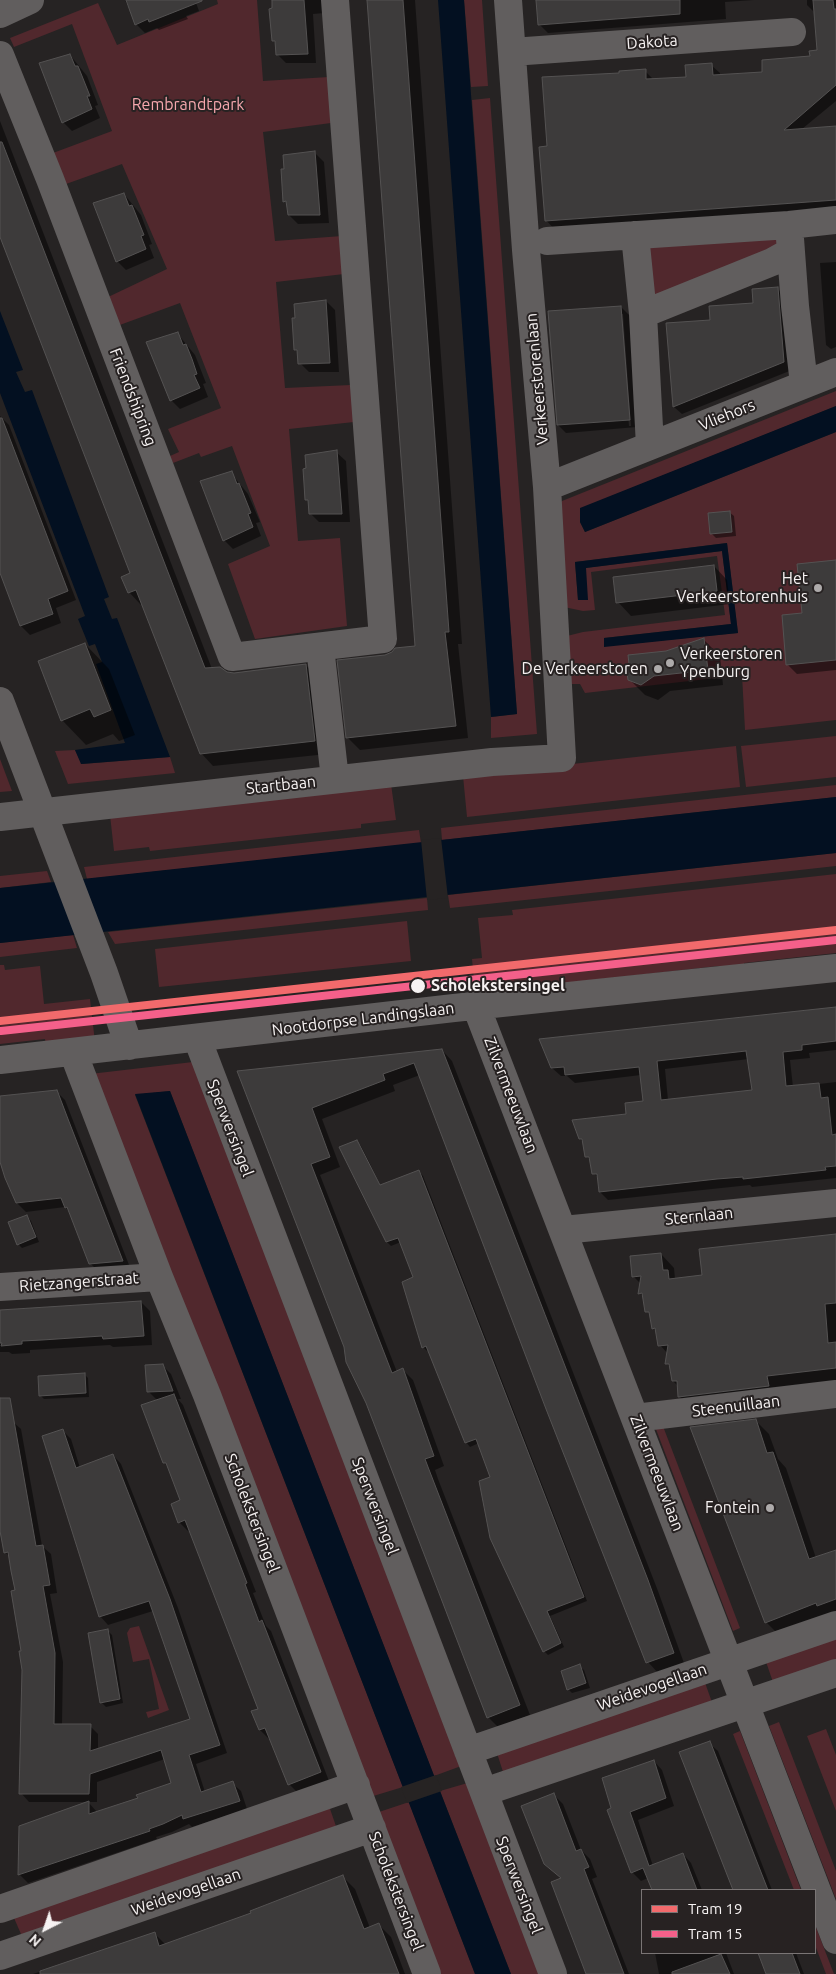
<!DOCTYPE html>
<style>
body{margin:0}
#map{position:relative;width:836px;height:1974px;overflow:hidden;background:#262323;font-family:Ubuntu,sans-serif}
canvas{display:block}
.legend{position:absolute;left:641px;top:1889px;width:175px;height:65px;box-sizing:border-box;background:#272222;border:1px solid #7a7575;margin:0;padding:6px 9px;list-style:none;font-size:15px;color:#f6f2f2}
.legend li{display:flex;align-items:center;gap:10px;height:25px}
.legend b{width:25px;border:1px solid #7a7575}
.north{position:absolute;left:20px;top:1904px;width:50px;height:50px;-webkit-text-stroke:4px #272222;paint-order:stroke;rotate:221deg;font-size:14px;font-weight:700;line-height:20px;text-align:center;color:#f6f2f2}
.north::after{content:'';display:block;margin:auto;width:18px;height:22px;background:#f6f2f2;clip-path:polygon(50% 0,100% 100%,50% 72%,0 100%)}
</style>
<div id="map">
<canvas width="836" height="1974"></canvas>
<ul class="legend">
<li><b style="height:6px;background:#f26a6c"></b>Tram 19</li>
<li><b style="height:6px;background:#f4608a"></b>Tram 15</li>
</ul>
<div class="north">N</div>
</div>
<script>
const ctx = document.querySelector('canvas').getContext('2d');
ctx.lineJoin = 'round';
function fillPath(path, color) { ctx.fillStyle = color; ctx.fill(path, 'evenodd'); }
const toPath = rows => new Path2D(rows.map(r => 'M' + r).join(''));
function strokePath(path, color, width, dash) { ctx.strokeStyle = color; ctx.lineWidth = width; ctx.lineCap = dash ? 'butt' : 'round'; ctx.setLineDash(dash || []); ctx.stroke(path); }
function drawText(font, color, halo, rows, align = 'center') {
  ctx.font = font + ' Ubuntu,sans-serif'; ctx.lineWidth = 4; ctx.setLineDash([]); ctx.textBaseline = 'middle'; ctx.strokeStyle = halo; ctx.fillStyle = color; for (const [text, x, y, turn = 0] of rows) {
    ctx.save(); ctx.translate(x, y); ctx.rotate((+turn || 0) * Math.PI / 180); ctx.textAlign = isNaN(turn) ? turn : align; if (halo) ctx.strokeText(text, 0, 0); ctx.fillText(text, 0, 0); ctx.restore();
  }
}
fillPath(toPath([
 [217,0,257,0,263,81,329,77,331,123,263,132,275,241,342,236,344,274,276,282,285,388,351,385,354,422,289,429,298,541,340,538,347,626,255,639,228,564,270,546,232,446,201,457,199,453,173,463,170,456,179,452,168,429,221,408,180,303,117,326,106,298,167,269,122,164,66,184,53,153,112,131,72,24,14,47,10,38,98,3,117,45,218,4],
 [464,0,482,0,488,86,471,87],
 [490,98,537,734,491,738,491,717,517,714,472,100],
 [771,236,777,240,779,249,653,303,649,245],
 [836,391,836,406,580,509,580,522,585,532,836,432,836,720,745,730,742,675,585,693,580,684,570,684,567,636,583,632,725,615,717,556,591,572,595,610,583,611,564,607,558,505,562,501],
 [727,543,738,633,604,646,604,638,731,624,722,551,585,568,578,600,575,562],
 [836,736,836,777,746,787,741,746],
 [736,746,740,787,467,817,463,776],
 [75,750,82,764,170,757,175,773,68,784,55,751],
 [0,759,12,791,0,792],
 [391,784,396,820,361,824,361,828,150,851,149,847,114,851,110,815],
 [836,785,836,797,442,840,441,828],
 [419,830,421,843,87,879,84,867],
 [836,853,836,866,619,890,450,908,448,895],
 [47,871,51,882,0,888,0,876],
 [836,874,836,953,744,963,744,971,718,966,514,989,476,1001,472,959,482,958,478,918,513,915,512,910],
 [427,898,428,910,409,912,115,944,108,932],
 [407,921,411,961,159,987,155,949],
 [73,935,77,948,0,957,0,943],
 [0,965,4,965,5,970,40,966,44,1004,90,999,95,1042,46,1047,45,1039,0,1044],
 [193,1062,464,1765,434,1776,170,1091,135,1095,403,1787,370,1797,90,1074],
 [661,1421,740,1628,733,1631,654,1424],
 [139,1626,169,1710,148,1718,146,1712,159,1709,149,1659,133,1662,127,1633,130,1628],
 [836,1631,836,1667,775,1688,764,1656],
 [703,1677,714,1708,505,1778,495,1747],
 [779,1722,836,1871,836,1899,769,1726],
 [826,1729,836,1755,836,1811,807,1736],
 [740,1731,801,1890,794,1890,733,1734],
 [471,1782,546,1974,511,1974,440,1791],
 [409,1802,475,1974,438,1974,376,1813],
 [328,1803,339,1835,24,1941,11,1911],
 [815,1925,834,1974,826,1974,815,1945]
]), '#51282d');
fillPath(toPath([
 [438,0,464,0,517,714,491,717],
 [0,311,23,370,16,372,25,392,32,390,109,597,104,599,112,619,117,618,170,757,81,764,75,750,125,743,96,664,102,662,95,644,89,646,78,619,85,616,0,393],
 [836,406,836,432,585,532,580,522,580,508],
 [727,543,738,633,604,647,604,638,731,624,722,551,586,568,588,600,578,600,575,562],
 [836,797,836,853,0,943,0,888],
 [170,1091,440,1791,511,1974,475,1974,135,1094]
]), '#031021');
fillPath(toPath([
 [441,838,448,898,427,900,421,840],
 [436,1775,442,1791,407,1803,401,1787]
]), '#262323');
fillPath(toPath([
 [125,0,195,0,199,11,186,16,188,19,159,30,157,28,145,33,136,24],
 [273,0,323,0,324,13,313,14,316,63,286,63,277,54,276,44,273,40],
 [369,0,415,0,462,644,458,644,468,738,360,750,347,737,385,656,416,647],
 [537,0,754,0,725,2,726,19,548,33,539,24],
 [807,0,836,0,836,101,802,129,836,127,836,208,554,229,546,220,548,148,620,74,645,71,654,80,687,78,711,65,720,73,720,76,764,73,811,57,818,52,815,13,807,5],
 [70,55,87,76,98,105,95,106,100,118,72,131,63,122],
 [0,121,212,669,234,674,306,665,318,678,327,754,213,766,201,753,143,605,141,605,129,592,132,574,0,235],
 [315,153,324,162,329,223,298,224,289,215,288,204,285,201],
 [124,194,141,215,152,244,149,245,154,258,126,270,117,261],
 [836,262,836,347,831,349,826,345,820,263],
 [777,288,785,296,792,370,682,414,674,407,712,321,754,304],
 [326,301,335,310,339,372,309,372,300,363,299,353,295,350],
 [621,307,629,315,637,427,566,433,558,425],
 [620,314,623,314,631,426,629,426],
 [177,333,195,355,206,383,203,384,208,397,180,409,171,400],
 [0,416,9,425,76,600,56,608,61,623,30,635,21,626,0,571],
 [336,452,346,461,350,522,319,522,310,513,310,503,306,499],
 [231,473,248,494,260,522,256,523,261,536,233,549,224,540],
 [729,512,734,516,736,536,716,538,712,534,709,514],
 [836,561,836,670,797,674,788,665,804,614],
 [714,566,727,580,730,604,631,616,618,602],
 [704,640,720,656,723,685,670,691,658,700,645,695,629,679,666,652],
 [85,644,109,669,135,735,119,741,113,734,86,745,62,720],
 [836,1008,836,1050,809,1053,810,1058,790,1060,793,1087,836,1082,836,1178,752,1187,750,1185,608,1200,600,1192,599,1178,593,1173,591,1161,586,1156,584,1143,580,1139,627,1115,644,1102,641,1075,575,1083,567,1076,561,1076,552,1068],
 [749,1059,753,1091,668,1100,665,1069],
 [442,1050,452,1061,658,1591,684,1663,658,1673,648,1662,420,1075,393,1085,395,1091,322,1119,340,1167,320,1175,397,1372,403,1370,413,1380,444,1466,435,1470,438,1479,530,1715,498,1727,488,1717,239,1072],
 [56,1091,65,1100,131,1270,99,1272,90,1263,71,1213,65,1207,26,1212,17,1203,0,1155,0,1097],
 [357,1141,361,1146,381,1186,419,1171,423,1176,587,1601,550,1616,564,1647,548,1655,544,1651,492,1478,479,1443,470,1447,466,1442,429,1350,427,1351,423,1347,415,1278,401,1242,391,1246,387,1242],
 [27,1216,31,1221,39,1242,22,1248,18,1244],
 [836,1235,836,1383,693,1410,680,1397,678,1386,673,1381,671,1368,667,1364,668,1354,660,1345,657,1332,653,1328,651,1315,647,1310,644,1298,640,1293,641,1284,633,1276,661,1254,674,1268,675,1279,703,1276],
 [141,1302,150,1311,152,1345,113,1347,110,1345,30,1350,30,1353,12,1354,9,1352,0,1352,0,1311],
 [162,1365,171,1374,181,1399,178,1399,183,1405,256,1592,253,1593,266,1626,271,1631,329,1781,298,1793,289,1784,271,1738,269,1739,260,1730,260,1710,190,1530,188,1531,179,1522,182,1501,169,1467,164,1463,158,1401,149,1392],
 [84,1374,88,1378,89,1397,44,1399,40,1395],
 [0,1400,12,1421,21,1429,42,1546,51,1554,57,1593,50,1594,63,1662,62,1725,90,1726,98,1734,98,1750,191,1720,153,1611,108,1625,100,1616,63,1431,71,1439,80,1468,113,1455,121,1464,178,1608,227,1753,196,1764,205,1792,232,1783,241,1791,247,1809,192,1827,189,1824,172,1832,156,1837,157,1839,28,1883,20,1875,20,1827,89,1803,97,1812,139,1798,172,1783,165,1759,97,1782,97,1802,29,1802,21,1793,23,1652,16,1591,10,1557,5,1552,0,1525],
 [756,1421,769,1434,778,1459,786,1468,816,1558,836,1551,836,1617,780,1636,766,1622,692,1428],
 [107,1630,112,1635,123,1703,106,1707,102,1703],
 [579,1666,584,1670,590,1688,572,1693,568,1689],
 [709,1743,718,1751,772,1890,734,1890,680,1753],
 [654,1761,662,1770,674,1806,638,1820,653,1866,683,1854,691,1863,702,1890,653,1890,648,1878,641,1881,632,1872,613,1809],
 [554,1795,563,1804,581,1850,590,1859,597,1877,592,1879,629,1974,588,1974,562,1879,545,1863],
 [343,1877,355,1889,370,1928,379,1925,391,1937,405,1974,33,1974,154,1933,166,1945,253,1914],
 [655,1953,726,1953,734,1974,659,1974],
 [758,1953,796,1953,804,1974,766,1974]
]), '#0007');
const building = toPath([
 [126,0,202,0,202,1,149,22,148,19,135,25,126,0],
 [272,0,304,0,308,54,276,55,275,41,272,41,269,9,272,8,272,0],
 [367,0,403,0,449,632,445,632,456,726,346,738,337,660,385,655,392,652,395,648,415,646,367,0],
 [536,0,680,0,680,14,538,25,536,0],
 [813,0,833,0,834,9,836,9,836,85,784,130,836,126,836,200,545,221,539,147,547,146,542,77,619,73,619,71,646,69,646,79,686,77,685,65,712,63,713,75,762,72,762,60,810,56,809,51,817,50,813,0],
 [70,54,75,66,78,66,90,96,87,96,92,109,62,123,39,63,70,54],
 [0,142,2,142,205,668,220,667,227,672,234,673,306,664,315,741,200,754,136,590,128,593,121,577,130,573,0,237,0,142],
 [315,151,320,215,288,215,286,201,283,202,281,169,284,169,283,155,315,151],
 [124,193,129,206,132,205,144,235,141,236,146,249,116,262,93,203,124,193],
 [778,287,784,362,673,407,666,323,710,320,709,306,753,303,752,289,778,287],
 [326,300,330,363,298,364,297,350,294,350,292,318,295,318,294,304,326,300],
 [621,306,630,420,557,425,548,311,621,306],
 [178,332,183,345,186,344,192,359,197,374,194,375,200,388,170,401,146,342,178,332],
 [0,418,2,418,68,591,48,599,53,614,20,626,0,573,0,418],
 [337,450,342,514,309,514,308,500,305,500,304,484,303,469,306,468,305,455,337,450],
 [232,471,237,484,239,483,251,513,248,514,253,527,223,541,200,481,232,471],
 [730,511,732,532,710,534,708,513,730,511],
 [836,560,836,660,786,665,782,615,802,613,797,564,836,560],
 [714,565,717,591,616,603,613,577,714,565],
 [704,638,708,670,654,676,641,685,628,680,626,666,629,664,628,655,666,651,704,638],
 [85,643,111,710,94,717,90,709,61,721,38,661,85,643],
 [836,1007,836,1041,802,1045,802,1050,783,1052,786,1086,819,1083,821,1098,828,1097,832,1135,836,1134,836,1166,825,1167,826,1170,743,1179,743,1177,717,1179,599,1192,597,1174,592,1174,589,1157,585,1157,582,1139,579,1139,572,1120,626,1114,625,1103,643,1101,639,1067,565,1075,564,1067,551,1068,539,1039,836,1007],
 [746,1051,752,1090,661,1100,657,1061,746,1051],
 [442,1049,648,1580,674,1653,646,1663,546,1409,414,1063,383,1074,385,1080,312,1108,330,1157,311,1164,392,1373,403,1368,434,1456,425,1459,428,1467,520,1705,487,1718,366,1403,346,1362,344,1347,237,1071,442,1049],
 [57,1090,68,1119,123,1261,89,1264,67,1207,65,1208,61,1198,16,1203,5,1178,0,1162,0,1096,57,1090],
 [357,1140,380,1185,419,1170,584,1597,547,1611,561,1643,543,1652,490,1538,479,1481,490,1477,476,1439,465,1443,426,1346,422,1348,402,1282,413,1277,398,1238,386,1242,339,1147,357,1140],
 [27,1215,36,1237,17,1245,8,1222,27,1215],
 [836,1234,836,1303,825,1304,828,1343,836,1342,836,1368,767,1376,769,1386,678,1397,677,1381,672,1381,669,1364,665,1364,668,1345,658,1346,655,1328,652,1329,649,1312,645,1312,642,1293,638,1294,641,1276,632,1277,630,1256,661,1253,663,1270,668,1270,669,1279,702,1275,699,1249,836,1234],
 [141,1301,144,1336,103,1339,102,1336,42,1340,22,1341,22,1344,1,1346,2,1343,0,1343,0,1310,141,1301],
 [163,1364,173,1391,147,1392,145,1365,163,1364],
 [85,1373,86,1393,39,1396,38,1376,85,1373],
 [174,1394,247,1583,245,1584,259,1622,262,1620,321,1772,288,1785,265,1728,259,1730,251,1711,258,1709,185,1520,178,1523,171,1504,180,1500,166,1463,163,1463,141,1405,174,1394],
 [0,1398,10,1398,36,1546,43,1545,50,1585,43,1586,55,1653,54,1724,91,1724,90,1751,190,1719,149,1601,99,1617,42,1436,63,1429,76,1468,113,1454,170,1599,220,1745,189,1755,201,1792,233,1781,240,1801,183,1819,182,1815,163,1824,149,1829,150,1831,18,1875,19,1826,89,1801,89,1814,138,1798,136,1795,171,1783,161,1750,90,1774,89,1794,19,1794,22,1670,19,1651,21,1651,11,1591,15,1590,11,1571,8,1552,4,1553,0,1531,0,1398],
 [756,1419,767,1453,773,1452,809,1559,836,1550,836,1599,817,1606,816,1603,765,1623,690,1427,756,1419],
 [108,1629,120,1699,100,1703,88,1633,108,1629],
 [580,1664,586,1683,567,1690,561,1671,580,1664],
 [710,1741,757,1862,768,1890,733,1890,679,1752,710,1741],
 [654,1760,666,1798,630,1812,649,1866,683,1853,697,1890,652,1890,643,1868,631,1873,607,1810,611,1808,602,1778,654,1760],
 [554,1793,576,1851,581,1849,589,1867,584,1869,624,1974,586,1974,551,1882,561,1878,544,1864,521,1806,554,1793],
 [343,1875,364,1929,379,1923,399,1974,40,1974,40,1971,155,1932,159,1946,251,1913,250,1911,343,1875],
 [758,1953,792,1953,800,1974,766,1974,758,1953],
 [721,1954,730,1974,672,1974,672,1972,721,1954]
]);
fillPath(building, '#3d3b3b');
strokePath(building, '#545252', 1);
strokePath(toPath([
 [0,14,30,0],
 [512,52,792,32],
 [0,55,50,179,232,657,383,639,335,0],
 [789,225,795,306,804,384],
 [635,235,643,314,650,446],
 [547,241,789,225,836,220],
 [643,314,772,262,790,252],
 [547,487,836,372],
 [320,647,335,779],
 [0,701,104,973,129,1046],
 [0,817,492,762,562,758,547,487,526,250,508,0],
 [476,1006,836,1940],
 [197,1038,553,1974],
 [73,1052,159,1277,207,1395,427,1974],
 [0,1060,454,1008,836,968],
 [563,1230,836,1203],
 [0,1287,159,1277],
 [635,1418,836,1394],
 [468,1751,836,1625],
 [484,1792,836,1673],
 [0,1909,356,1785],
 [0,1956,372,1828]
]), '#615e5e', 28);
strokePath(toPath([
 [0,1021,836,930]
]), '#f26a6c', 8);
strokePath(toPath([
 [1,1031,836,940]
]), '#f4608a', 8);
for (const [x, y, r, color] of [
 [818,588,5,"#adaaaa"],
 [670,663,5,"#adaaaa"],
 [658,669,5,"#adaaaa"],
 [418,986,8,"#f6f2f2"],
 [770,1508,5,"#adaaaa"]
]) { const dot = new Path2D(); dot.arc(x, y, r, 0, 2 * Math.PI); ctx.fillStyle = color; ctx.fill(dot); strokePath(dot, '#272222', 2); }
drawText('16px', '#f6f2f2', '#272222', [
 ["Dakota",652,42,-4],
 ["Verkeerstorenlaan",537,379,-95],
 ["Friendshipring",133,397,69],
 ["Vliehors",727,415,-22],
 ["Startbaan",281,785,-6],
 ["Nootdorpse Landingslaan",363,1019,-7],
 ["Zilvermeeuwlaan",511,1095,69],
 ["Sperwersingel",230,1128,69],
 ["Sternlaan",699,1216,-6],
 ["Rietzangerstraat",79,1282,-4],
 ["Steenuillaan",736,1406,-7],
 ["Zilvermeeuwlaan",657,1473,69],
 ["Sperwersingel",375,1506,69],
 ["Scholekstersingel",252,1513,69],
 ["Weidevogellaan",652,1687,-19],
 ["Sperwersingel",519,1885,69],
 ["Scholekstersingel",396,1891,69],
 ["Weidevogellaan",186,1892,-19]
]);
drawText('16px', '#f5a7ad', '#272222', [
 ["Rembrandtpark",188,105]
]);
drawText('16px', '#f6f2f2', '#272222', [
 ["Het",808,579],
 ["Verkeerstorenhuis",808,597],
 ["Verkeerstoren",680,654,"left"],
 ["Ypenburg",680,672,"left"],
 ["De Verkeerstoren",648,669],
 ["Fontein",760,1508]
], 'right');
drawText('bold 16px', '#f6f2f2', '#272222', [
 ["Scholekstersingel",431,986]
], 'left');
</script>
